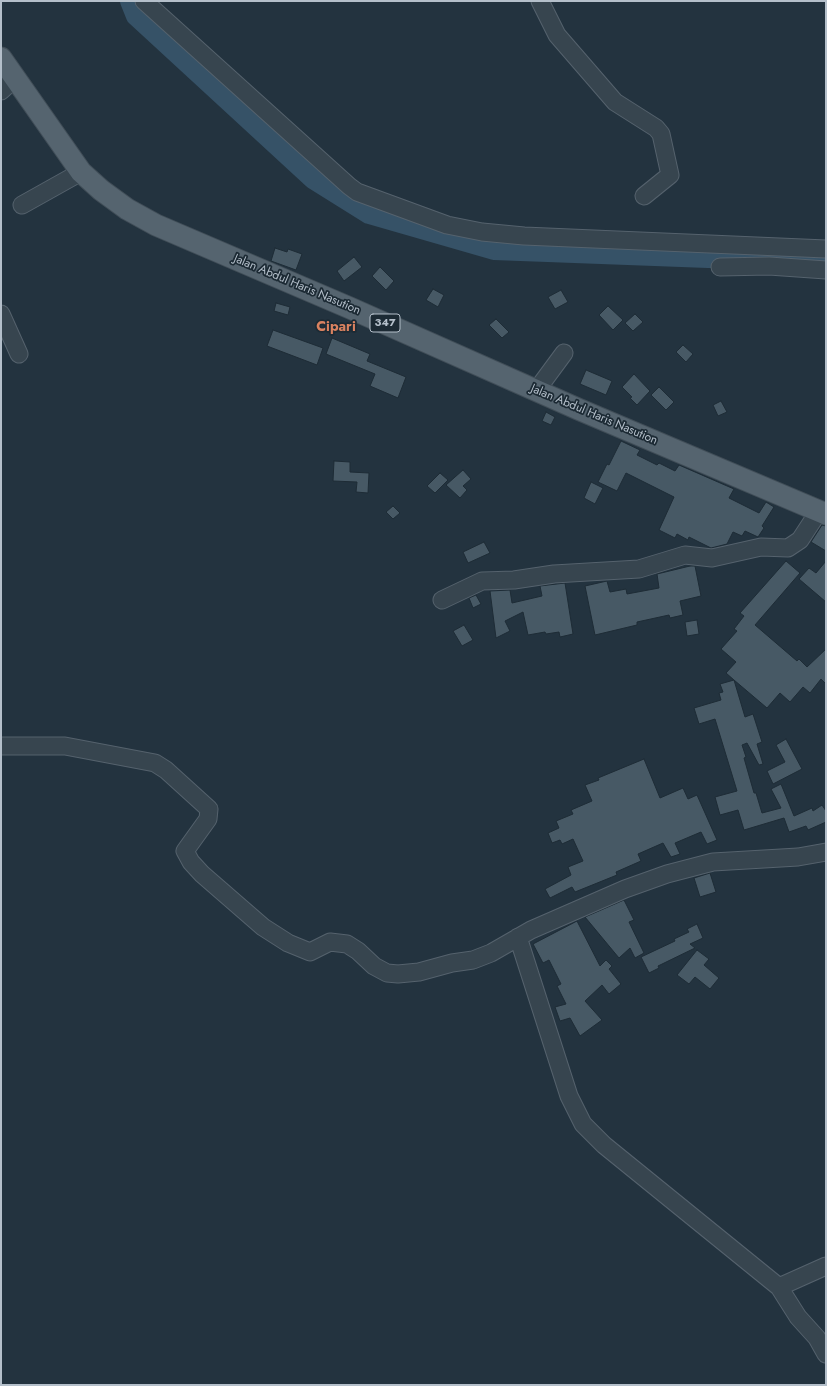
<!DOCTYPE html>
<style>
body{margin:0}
#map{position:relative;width:827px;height:1386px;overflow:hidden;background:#23333f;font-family:Jost,sans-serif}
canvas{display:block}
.frame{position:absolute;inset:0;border:2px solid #b4bfca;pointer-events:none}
</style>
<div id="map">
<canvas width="827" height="1386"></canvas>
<div class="frame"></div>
</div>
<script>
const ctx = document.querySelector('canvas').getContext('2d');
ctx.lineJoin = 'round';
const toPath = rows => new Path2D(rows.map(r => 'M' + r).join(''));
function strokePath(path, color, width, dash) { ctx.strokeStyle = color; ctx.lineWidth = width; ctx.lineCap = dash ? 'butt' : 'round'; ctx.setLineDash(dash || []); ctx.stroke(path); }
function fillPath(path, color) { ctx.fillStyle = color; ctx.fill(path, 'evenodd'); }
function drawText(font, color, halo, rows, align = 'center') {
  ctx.font = font + ' Jost,sans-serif'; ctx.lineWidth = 3.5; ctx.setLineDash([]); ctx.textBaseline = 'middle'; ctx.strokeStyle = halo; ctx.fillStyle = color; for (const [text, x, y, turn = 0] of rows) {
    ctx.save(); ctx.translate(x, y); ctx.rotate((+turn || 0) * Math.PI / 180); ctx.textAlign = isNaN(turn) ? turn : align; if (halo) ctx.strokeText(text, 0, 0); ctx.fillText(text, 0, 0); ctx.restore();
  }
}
strokePath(toPath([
 [130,1,136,16,313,179,369,214,494,250,708,258,826,260]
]), '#365267', 20);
const building = toPath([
 [275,248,287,252,288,249,302,254,296,270,271,261,275,248],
 [354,257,362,267,344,281,337,271,354,257],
 [380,267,394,281,386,290,372,276,380,267],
 [433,289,444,295,438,307,426,300,433,289],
 [561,290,568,302,555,309,548,297,561,290],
 [276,303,290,307,288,315,274,311,276,303],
 [608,306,623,320,613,330,599,315,608,306],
 [635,314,643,322,633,331,625,323,635,314],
 [496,319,509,332,502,338,489,325,496,319],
 [273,330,323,348,317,365,267,346,273,330],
 [332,338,370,354,367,361,406,377,398,398,370,386,375,374,326,354,332,338],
 [683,345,693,354,686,362,676,352,683,345],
 [586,370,612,381,606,395,580,384,586,370],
 [634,374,650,391,637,405,630,398,632,397,622,387,634,374],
 [659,387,674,402,666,410,651,395,659,387],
 [721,401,727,412,718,416,713,405,721,401],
 [546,412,555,417,551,425,542,421,546,412],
 [621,441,640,450,637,455,657,465,659,463,675,471,679,465,734,489,729,498,759,513,766,502,774,507,762,526,764,528,758,537,745,531,742,536,733,532,727,544,711,548,689,537,688,540,677,534,675,538,659,530,674,497,626,473,617,491,598,482,607,464,609,465,621,441],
 [334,461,350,462,350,472,369,473,368,493,356,492,357,482,333,481,334,461],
 [463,470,471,479,463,486,467,490,460,498,446,485,463,470],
 [440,473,448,480,435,493,427,486,440,473],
 [591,482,603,488,595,504,584,498,591,482],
 [393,506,400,513,393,519,386,512,393,506],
 [822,525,826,526,826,551,811,542,822,525],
 [484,542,490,553,468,563,463,552,484,542],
 [786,561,800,573,755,625,797,661,799,659,807,667,826,649,826,684,821,679,810,693,803,687,790,702,780,693,767,708,734,680,745,717,753,714,762,742,757,744,763,764,759,765,747,743,742,745,746,757,744,758,754,793,756,793,762,813,781,808,771,789,781,784,794,816,812,808,813,811,822,805,826,811,826,822,808,830,806,826,789,832,784,818,744,830,738,810,720,815,715,797,737,791,715,719,699,724,694,708,721,700,719,693,723,692,720,684,734,680,726,673,736,662,721,649,737,631,734,629,744,616,740,613,786,561],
 [826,561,826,602,799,579,809,568,816,573,826,561],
 [690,566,695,566,701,596,680,601,683,615,670,618,669,615,637,622,637,625,595,635,585,586,607,581,610,592,626,589,627,594,659,588,657,574,690,566],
 [565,583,573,634,560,637,559,632,546,634,545,632,528,635,523,612,505,621,510,631,496,638,490,591,510,590,512,603,542,596,540,586,565,583],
 [476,595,481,604,473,608,469,598,476,595],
 [697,620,699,634,687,636,685,622,697,620],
 [464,625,473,640,462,646,453,631,464,625],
 [786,739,802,769,773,784,767,771,785,762,776,745,786,739],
 [644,759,660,798,683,788,688,799,697,795,717,840,707,844,701,832,675,843,680,854,671,857,663,843,638,854,641,861,616,872,617,875,575,892,572,887,550,898,545,889,571,875,568,867,583,861,573,839,562,844,560,840,552,843,548,833,559,828,556,821,573,814,571,810,592,801,585,785,599,780,598,778,644,759],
 [710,873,716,892,700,897,694,878,710,873],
 [624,900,634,920,629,922,644,953,635,958,630,948,619,958,585,917,624,900],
 [577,921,600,966,606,960,612,966,609,969,621,984,609,994,602,985,585,1001,602,1020,580,1036,570,1018,560,1021,555,1007,566,1004,557,986,561,984,549,960,543,963,533,944,577,921],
 [697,924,703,938,690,944,695,948,658,966,659,968,649,973,641,957,675,941,674,939,689,932,687,929,697,924],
 [697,950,709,959,704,965,719,978,710,989,695,977,689,984,677,975,697,950]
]);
fillPath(building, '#475965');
strokePath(building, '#1e2c36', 1);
const minor = toPath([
 [144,1,349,186,357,192,447,225,482,232,524,236,826,249],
 [540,1,557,35,615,102,656,128,661,134,670,175,644,196],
 [1,91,15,78],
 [22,205,81,172],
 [720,267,769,266,826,270],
 [1,314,19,354],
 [536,391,564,353],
 [442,600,482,581,514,580,554,574,639,569,685,555,712,558,761,547,788,548,800,540,819,511],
 [1,746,65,746,155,763,166,770,209,809,208,819,185,851,191,862,202,874,263,927,288,943,310,952,330,942,347,944,358,951,374,966,387,973,398,974,419,972,452,963,473,960,491,953,531,930,625,889,667,874,713,862,798,857,826,852],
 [518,937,569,1096,583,1124,604,1145,779,1287,798,1317,817,1338,826,1354],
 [779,1287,826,1266]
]);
const major = toPath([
 [1,58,81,172,101,190,127,209,156,225,350,308,578,409,826,514]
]);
strokePath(minor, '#55626d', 19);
strokePath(major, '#414e58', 23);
strokePath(minor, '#37454f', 17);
strokePath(major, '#55646f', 21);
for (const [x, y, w] of [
 [385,323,30]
]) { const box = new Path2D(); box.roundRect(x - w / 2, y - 9, w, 18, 3); ctx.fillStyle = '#1c2a34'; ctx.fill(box); strokePath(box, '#b4bfca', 1); }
drawText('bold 11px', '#b4bfca', null, [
 ["347",385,323]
]);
drawText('12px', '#b4bfca', '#1c2a34', [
 ["Jalan Abdul Haris Nasution",297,285,23],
 ["Jalan Abdul Haris Nasution",594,415,23]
]);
drawText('bold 14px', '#d98260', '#1c2a34', [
 ["Cipari",336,328]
]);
</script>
